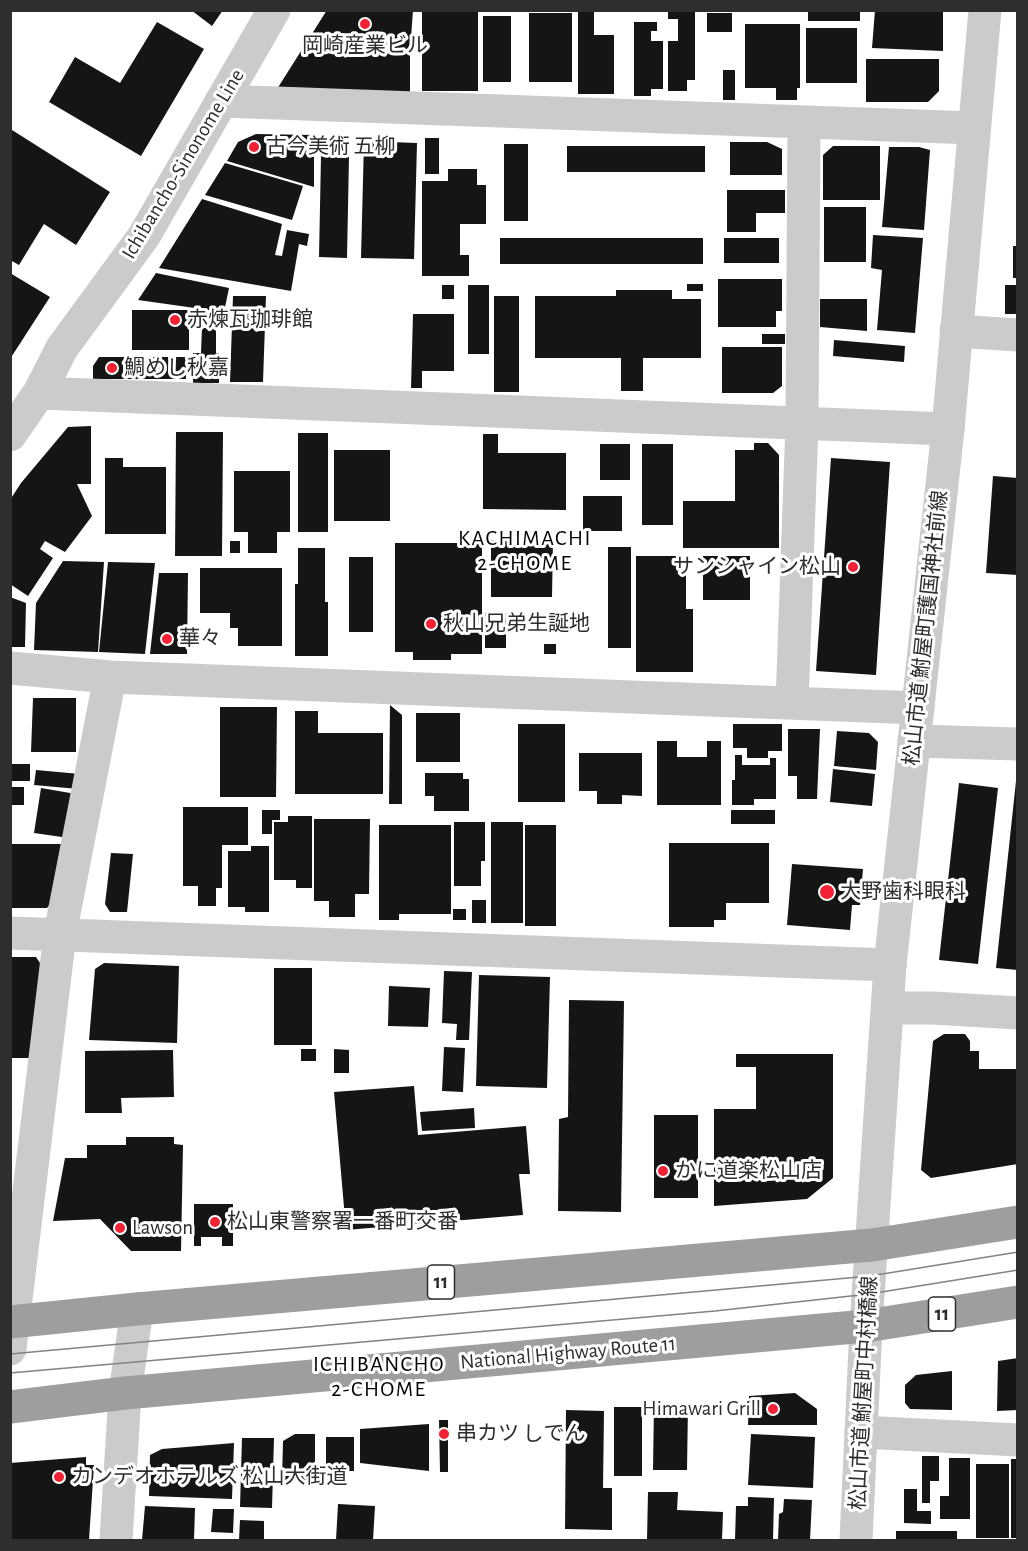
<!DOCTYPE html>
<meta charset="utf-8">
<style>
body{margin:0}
#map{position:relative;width:1028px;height:1551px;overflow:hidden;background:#fff;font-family:"Alegreya Sans",sans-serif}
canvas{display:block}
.frame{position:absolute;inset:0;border:12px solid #2e2e2e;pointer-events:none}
</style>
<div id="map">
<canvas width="1028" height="1551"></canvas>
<div class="frame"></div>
</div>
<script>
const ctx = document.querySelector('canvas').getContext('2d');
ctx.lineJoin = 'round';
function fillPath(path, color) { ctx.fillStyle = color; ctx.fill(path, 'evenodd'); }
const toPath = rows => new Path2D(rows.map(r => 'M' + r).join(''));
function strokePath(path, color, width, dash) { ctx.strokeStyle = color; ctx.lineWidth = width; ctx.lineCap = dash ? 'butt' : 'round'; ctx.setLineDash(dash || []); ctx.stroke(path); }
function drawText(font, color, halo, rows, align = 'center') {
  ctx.font = font + ' "Alegreya Sans","Noto Sans JP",sans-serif'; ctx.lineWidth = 6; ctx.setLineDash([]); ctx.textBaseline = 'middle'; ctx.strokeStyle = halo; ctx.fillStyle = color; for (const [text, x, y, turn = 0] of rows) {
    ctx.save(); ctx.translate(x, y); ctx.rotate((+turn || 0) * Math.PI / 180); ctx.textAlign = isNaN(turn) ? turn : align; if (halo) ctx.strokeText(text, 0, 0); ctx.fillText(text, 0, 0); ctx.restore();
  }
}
fillPath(toPath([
 [191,10,223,10,212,26],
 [327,10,413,10,410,52,358,51,313,39,357,52,410,53,410,94,277,89],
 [668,10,695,10,695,80,687,80,687,91,668,91,668,41,678,41,678,19,668,19],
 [808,10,860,10,860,21,808,21],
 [875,10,943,10,943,51,872,48],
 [578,11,594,11,594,35,614,35,614,94,578,94],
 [422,12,478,12,478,91,422,91],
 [529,13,572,13,572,82,529,82],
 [707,13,732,13,732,32,707,32],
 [483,16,511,16,511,82,483,82],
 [157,22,204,49,141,156,49,102,75,57,120,83],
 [634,22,657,22,657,31,651,31,651,41,663,41,663,89,651,89,651,96,634,96],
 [745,24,800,24,800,88,797,88,797,100,776,100,776,88,745,88],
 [806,28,857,28,857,83,806,83],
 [866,59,939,59,939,91,928,102,866,102],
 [723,70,735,70,735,100,723,100],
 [12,130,110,192,76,245,44,224,19,265,10,260],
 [256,134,314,135,314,187,227,161,238,142],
 [425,138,439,138,439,174,425,174],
 [364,141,417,143,414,259,361,258],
 [730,142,767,142,782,149,782,175,730,175],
 [504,144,528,144,528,221,504,221],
 [567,146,705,146,705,172,567,172],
 [833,146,880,146,880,200,823,200,823,155],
 [889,147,919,147,930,150,924,230,882,227],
 [321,156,349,157,347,258,319,257],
 [225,163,303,186,292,220,205,195],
 [448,169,477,169,477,185,486,185,486,224,460,224,460,255,469,255,469,276,422,276,422,181,448,181],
 [727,190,785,190,785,213,756,213,756,232,727,232],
 [202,199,282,224,275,255,282,256,287,230,309,234,307,246,299,244,291,291,159,268],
 [824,207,866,207,866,262,824,262],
 [873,235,923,238,915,333,877,330,882,270,871,268],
 [500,238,703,238,703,264,500,264],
 [724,238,779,238,779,263,724,263],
 [1013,246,1018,246,1018,278,1013,278],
 [10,273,50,297,10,359],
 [156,273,229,288,223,317,201,314,202,309,138,300],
 [718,279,782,279,782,311,776,311,776,327,718,327],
 [687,284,703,284,703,291,687,291],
 [442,285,454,285,454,299,442,299],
 [468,285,489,285,489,354,468,354],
 [1005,285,1018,285,1018,314,1005,314],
 [616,290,672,290,672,299,701,299,701,358,643,358,643,391,621,391,621,358,535,358,535,296,616,296],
 [233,296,266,296,263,382,230,382],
 [494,296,519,296,519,392,494,392],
 [820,299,867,299,867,331,820,327],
 [132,310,189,310,189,350,132,350],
 [413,314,454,314,454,371,422,371,422,388,411,388],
 [202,328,216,328,216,353,219,353,219,383,193,383,193,353,201,353],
 [762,334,785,334,785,344,762,344],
 [834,340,905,346,904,362,833,356],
 [722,347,782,347,782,386,773,393,722,393],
 [99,357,186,357,186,379,93,379,93,366],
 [91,426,91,484,77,484,92,516,65,552,45,541,40,549,53,558,28,596,10,584,10,500,21,483,68,427],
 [176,432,223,432,222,556,175,556],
 [298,433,328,433,328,532,298,532],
 [483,434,498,434,498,453,566,453,566,510,483,509],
 [754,443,768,443,779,455,779,548,683,548,683,501,735,501,735,450,754,450],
 [600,444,630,444,630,480,600,480],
 [642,444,673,444,673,525,642,525],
 [334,450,390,450,390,521,334,521],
 [105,458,123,458,123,467,166,467,166,534,105,534],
 [831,458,890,462,876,675,816,671],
 [234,471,290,471,290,532,277,532,277,553,248,553,248,532,234,532],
 [993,476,1018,478,1018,575,986,573],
 [583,496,622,496,622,531,583,531],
 [491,540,553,540,552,597,491,597],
 [230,541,240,541,240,553,230,553],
 [395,543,482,543,482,654,451,654,451,660,413,660,413,652,395,652],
 [608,547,631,547,631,648,608,648],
 [298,548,325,548,325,602,328,602,328,656,295,656,295,584,298,584],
 [636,556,686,556,686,609,693,609,693,672,636,672],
 [703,556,750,556,750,600,703,600],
 [349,557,373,557,373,632,349,632],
 [63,561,104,562,98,652,34,650,36,603],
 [108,562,155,563,145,654,99,652],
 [200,568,282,568,282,646,238,646,238,628,230,628,230,613,200,613],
 [159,573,188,573,187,654,150,654],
 [10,597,26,603,25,647,10,647],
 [485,613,506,613,506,648,485,648],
 [544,644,556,644,556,654,544,654],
 [33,698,76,698,76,752,31,752],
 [390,705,402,715,402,804,389,804],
 [220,707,277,707,276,797,220,797],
 [295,711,318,711,318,733,383,733,383,794,295,794],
 [416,713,460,713,460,762,416,762],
 [518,724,565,724,565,802,518,802],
 [733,724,782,724,782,751,768,751,768,758,747,758,747,748,733,748],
 [788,729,820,729,817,799,797,799,797,776,788,776],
 [837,731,869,733,878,742,876,770,834,766],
 [657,741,677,741,677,757,707,757,707,741,721,741,721,805,657,805],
 [579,753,642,753,642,796,622,795,622,804,597,804,597,791,579,791],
 [735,755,742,755,742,765,770,765,770,758,776,758,776,799,754,799,754,805,732,805,732,780,735,780],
 [10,764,30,764,30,781,10,781],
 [833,769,875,774,872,806,830,802],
 [36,770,80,774,78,789,34,785],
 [425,773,463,773,463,779,469,779,469,811,434,811,434,796,425,796],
 [1016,781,1018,781,1018,970,996,968],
 [959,783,998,788,978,964,939,960],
 [10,787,24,787,24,805,10,805],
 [41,788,76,794,69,838,34,833],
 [183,807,248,807,248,845,222,845,222,888,216,888,216,906,198,906,198,886,183,886],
 [262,810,280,810,280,820,272,820,272,834,262,834],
 [731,810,775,810,775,824,731,824],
 [288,816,312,816,312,888,296,888,296,880,274,880,274,822,288,822],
 [314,819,370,819,369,894,355,894,355,917,329,917,329,901,314,901],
 [454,822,485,822,485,861,481,861,481,886,454,886],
 [491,822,523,822,523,923,491,923],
 [379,825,451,825,451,914,399,914,399,920,379,920],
 [525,825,556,825,556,926,525,926],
 [669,843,769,843,769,903,726,903,726,920,714,920,714,927,669,927],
 [10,844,69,844,61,892,47,908,10,908],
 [251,846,269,846,269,912,245,912,245,907,228,907,228,851,251,851],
 [111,853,133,854,127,912,110,912,105,904],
 [792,864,863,869,860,905,852,905,850,930,787,925],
 [472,900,486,900,486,923,472,923],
 [453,909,466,909,466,920,453,920],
 [10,957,36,957,42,966,30,1058,10,1058],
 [104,963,179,966,177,1043,89,1040,95,969],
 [274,968,312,968,312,1045,274,1045],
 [444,971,472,972,469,1040,456,1040,457,1024,442,1023],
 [479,975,550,977,547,1088,476,1086],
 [389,986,430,988,428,1027,388,1026],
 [569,1000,624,1001,621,1212,558,1211,559,1119,568,1117],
 [944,1034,965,1034,970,1041,970,1051,979,1051,979,1069,1018,1069,1018,1164,931,1178,921,1170,933,1041],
 [444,1047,465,1048,463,1092,442,1091],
 [301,1049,316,1049,316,1061,301,1061],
 [334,1049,349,1050,349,1073,334,1073],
 [173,1050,174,1097,121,1098,122,1113,85,1113,85,1051],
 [736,1054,833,1054,833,1178,807,1199,714,1206,714,1109,756,1109,756,1067,736,1067],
 [414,1086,418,1135,526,1126,530,1174,519,1174,523,1215,346,1230,334,1092],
 [474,1108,475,1128,422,1131,420,1112],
 [654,1115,698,1115,698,1198,654,1198],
 [126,1137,174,1137,174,1144,183,1145,181,1251,131,1251,100,1219,53,1221,65,1158,87,1158,87,1145,126,1145],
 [194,1204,233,1204,233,1246,222,1246,222,1237,201,1237,201,1246,194,1246],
 [1018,1358,1018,1410,997,1411,998,1361],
 [952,1371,952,1410,910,1409,905,1403,905,1385,916,1375],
 [795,1393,817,1409,817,1425,748,1425,749,1396],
 [654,1403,688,1404,687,1470,653,1470],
 [614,1407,642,1407,642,1476,614,1476],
 [566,1410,604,1411,603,1488,612,1488,612,1530,565,1529],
 [439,1420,448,1420,448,1472,440,1472],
 [429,1424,429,1471,360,1463,360,1429],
 [295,1434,315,1434,315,1481,282,1481,283,1441],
 [751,1434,815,1437,813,1488,748,1485],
 [326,1437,354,1437,354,1471,326,1471],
 [242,1438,274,1438,272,1508,240,1507],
 [234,1443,232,1499,149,1496,150,1455,162,1449],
 [922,1456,939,1456,939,1481,930,1481,930,1503,922,1503],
 [86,1457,86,1465,94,1465,89,1540,10,1540,10,1463],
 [949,1458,970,1458,970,1519,940,1519,940,1496,949,1496],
 [1011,1459,1018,1459,1018,1538,1011,1538],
 [976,1464,1009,1464,1009,1538,976,1538],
 [904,1489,917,1489,917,1511,931,1511,931,1524,904,1523],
 [648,1492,678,1492,677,1510,723,1512,722,1540,647,1540],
 [748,1497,774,1498,773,1540,735,1540,736,1506,748,1506],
 [784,1499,812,1500,810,1540,778,1540,779,1514,783,1512],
 [338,1504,375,1506,373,1540,336,1540],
 [145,1506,195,1508,194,1540,142,1540],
 [213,1509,234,1509,233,1533,211,1532],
 [240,1520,264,1521,264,1540,239,1540],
 [896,1531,957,1531,957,1540,896,1540]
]), '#151515');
strokePath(toPath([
 [221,101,974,128],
 [956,331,1018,335],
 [39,393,948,429],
 [10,435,39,393,62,348,144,236,274,10],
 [10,668,110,677,918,708],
 [792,703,802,423,804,122],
 [914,741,1018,744],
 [10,933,890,965],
 [888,1008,933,1008,1018,1013],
 [10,1349,60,934,110,677],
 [861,1432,1018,1440],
 [116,1540,125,1393,137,1309]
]), '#cbcbcb', 33);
strokePath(toPath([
 [856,1540,866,1326,890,965,948,429,985,10]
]), '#cbcbcb', 33);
strokePath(toPath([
 [10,1322,137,1309,872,1245,1018,1222],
 [10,1407,125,1393,866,1326,1018,1302]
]), '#9e9e9e', 33);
strokePath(toPath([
 [10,1354,870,1276,1018,1252],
 [10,1373,715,1311,869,1294,1018,1270]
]), '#838383', 1.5);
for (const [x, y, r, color] of [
 [365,24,6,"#f42134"],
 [254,147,6,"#f42134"],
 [175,320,6,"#f42134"],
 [112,368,6,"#f42134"],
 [853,567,6,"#f42134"],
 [431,624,6,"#f42134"],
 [167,639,6,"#f42134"],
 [827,892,8,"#f42134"],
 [663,1171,6,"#f42134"],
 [215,1222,6,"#f42134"],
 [120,1228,6,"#f42134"],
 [773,1409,6,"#f42134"],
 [444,1434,6,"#f42134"],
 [59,1477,6,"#f42134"]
]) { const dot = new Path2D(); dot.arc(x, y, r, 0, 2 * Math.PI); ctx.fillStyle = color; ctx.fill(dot); strokePath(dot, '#fff', 2); }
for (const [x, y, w] of [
 [441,1282,27],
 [942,1314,27]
]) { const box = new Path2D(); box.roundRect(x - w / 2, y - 17, w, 34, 4.5); ctx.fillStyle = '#fff'; ctx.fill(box); strokePath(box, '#2e2e2e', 1.5); }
drawText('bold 20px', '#2e2e2e', null, [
 ["11",441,1282],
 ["11",942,1314]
]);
drawText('21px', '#2e2e2e', '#fff', [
 ["岡崎産業ビル",365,46,"center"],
 ["古今美術 五柳",266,147],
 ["赤煉瓦珈琲館",187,320],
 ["鯛めし秋嘉",124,368],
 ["サンシャイン松山",841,567,"right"],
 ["秋山兄弟生誕地",443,624],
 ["華々",179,639],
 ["大野歯科眼科",840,892],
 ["かに道楽松山店",675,1171],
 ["松山東警察署一番町交番",227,1222],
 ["Lawson",132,1228],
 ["Himawari Grill",761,1409,"right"],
 ["串カツ しでん",456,1434],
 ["カンデオホテルズ 松山大街道",71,1477]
], 'left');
drawText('21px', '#2e2e2e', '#fff', [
 ["Ichibancho-Sinonome Line",183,164,-59],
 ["松山市道 鮒屋町護国神社前線",926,628,-84],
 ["National Highway Route 11",568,1353,-5],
 ["松山市道 鮒屋町中村橋線",864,1393,-87]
]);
ctx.letterSpacing = '1.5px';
drawText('22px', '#000', '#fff', [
 ["KACHIMACHI",525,538],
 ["2-CHOME",525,563],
 ["ICHIBANCHO",379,1364],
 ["2-CHOME",379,1389]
]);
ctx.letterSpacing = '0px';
</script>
